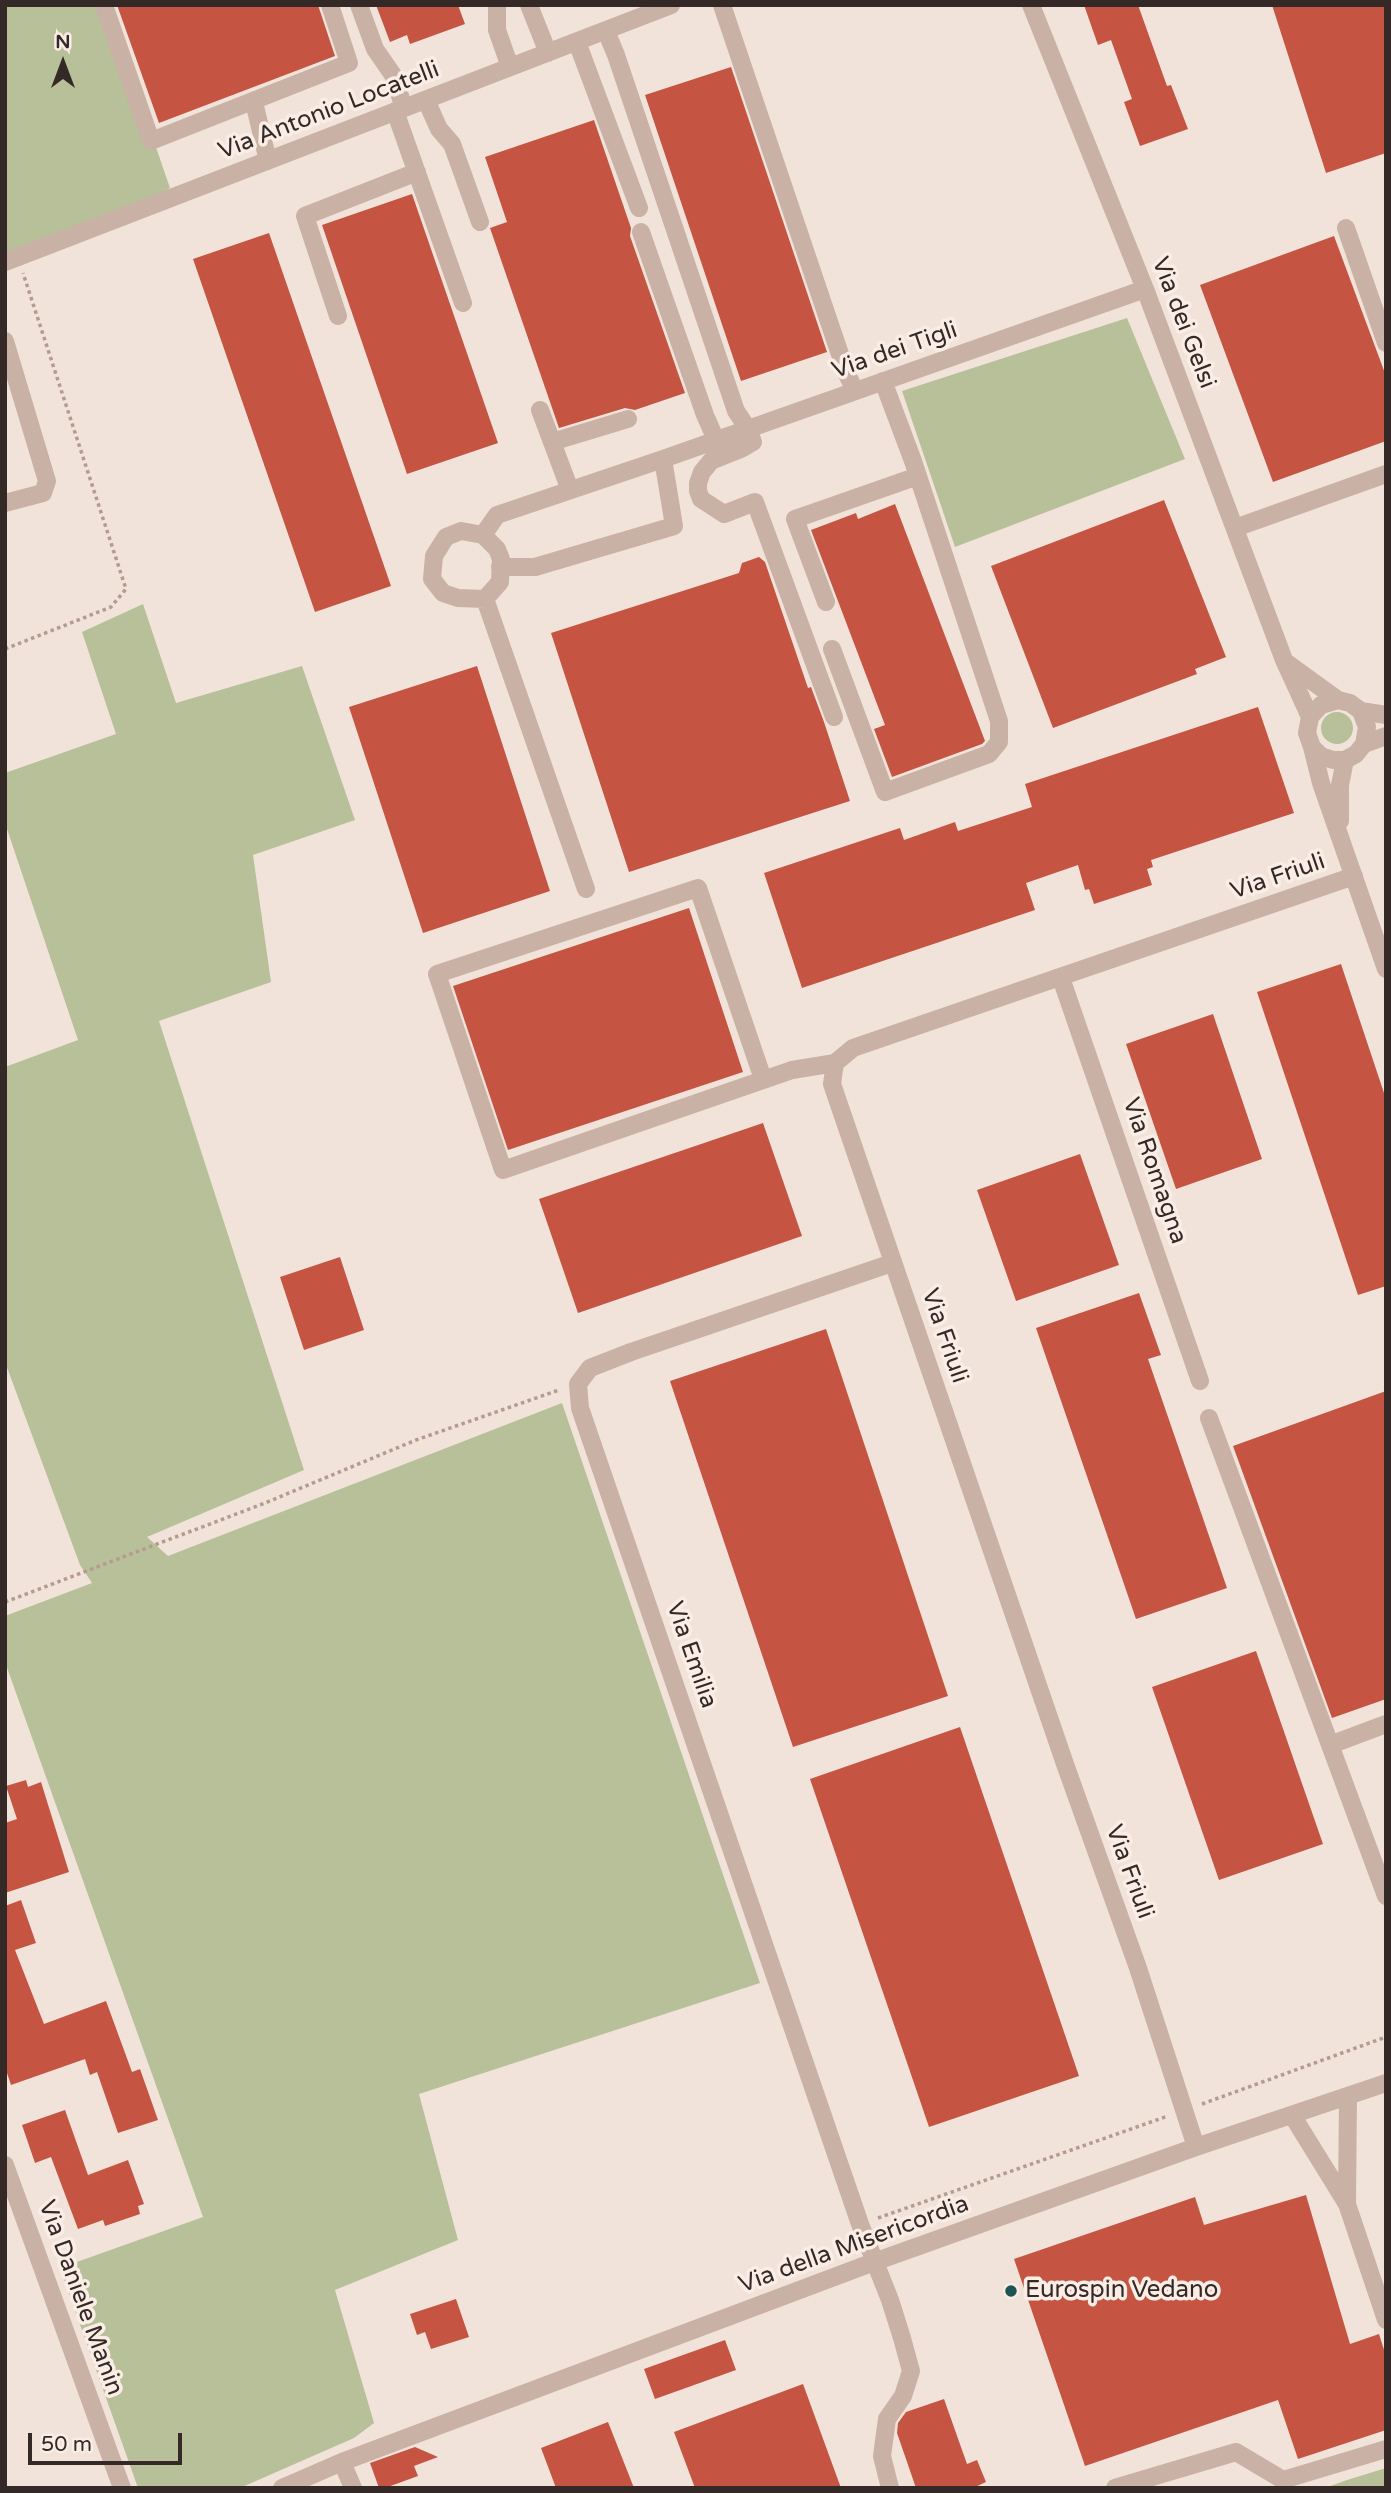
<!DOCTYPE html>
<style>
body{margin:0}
#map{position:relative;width:1391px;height:2493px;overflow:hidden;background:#f1e3d9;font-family:"Varela Round",sans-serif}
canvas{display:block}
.frame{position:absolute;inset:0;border:7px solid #342926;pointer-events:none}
.north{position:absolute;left:28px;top:28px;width:70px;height:70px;-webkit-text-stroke:5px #f9ede5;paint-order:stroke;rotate:0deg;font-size:19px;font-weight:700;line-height:28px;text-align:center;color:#342926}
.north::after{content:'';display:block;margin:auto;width:24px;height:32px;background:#342926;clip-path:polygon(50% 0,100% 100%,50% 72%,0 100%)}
.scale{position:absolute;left:28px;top:2433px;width:154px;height:32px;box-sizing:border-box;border:4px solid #342926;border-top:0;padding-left:9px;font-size:21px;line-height:24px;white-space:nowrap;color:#342926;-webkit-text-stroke:5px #f9ede5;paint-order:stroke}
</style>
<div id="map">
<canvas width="1391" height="2493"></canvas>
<div class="frame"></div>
<div class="north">N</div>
<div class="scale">50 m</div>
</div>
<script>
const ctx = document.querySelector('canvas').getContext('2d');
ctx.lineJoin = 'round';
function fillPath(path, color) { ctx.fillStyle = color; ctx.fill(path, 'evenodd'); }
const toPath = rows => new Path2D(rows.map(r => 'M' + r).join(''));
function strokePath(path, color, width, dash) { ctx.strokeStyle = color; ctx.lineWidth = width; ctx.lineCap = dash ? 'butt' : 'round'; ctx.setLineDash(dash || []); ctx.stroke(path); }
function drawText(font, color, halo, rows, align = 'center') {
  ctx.font = font + ' "Varela Round",sans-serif'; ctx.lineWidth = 7; ctx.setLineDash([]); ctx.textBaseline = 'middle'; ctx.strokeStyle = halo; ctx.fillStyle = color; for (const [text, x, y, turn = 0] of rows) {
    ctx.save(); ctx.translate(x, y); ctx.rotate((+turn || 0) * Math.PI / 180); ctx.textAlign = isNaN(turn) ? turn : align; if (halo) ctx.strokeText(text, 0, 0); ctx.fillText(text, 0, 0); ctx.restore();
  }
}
fillPath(toPath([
 [5,5,107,5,170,188,136,209,5,255],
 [1127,318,1185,459,955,547,902,391],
 [143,604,176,703,302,666,355,820,253,855,271,982,159,1021,304,1470,147,1537,168,1556,562,1403,760,1983,419,2094,458,2240,335,2290,374,2423,354,2438,240,2488,138,2488,60,2268,203,2217,5,1662,5,1616,92,1583,80,1565,5,1362,5,1067,78,1040,5,823,5,773,116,734,82,632],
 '1321 728a16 16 0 1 1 32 0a16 16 0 1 1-32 0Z',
 [1386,2468,1386,2488,1325,2488,1347,2480]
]), '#b7c099');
fillPath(toPath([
 [117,5,318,5,335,56,159,123],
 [376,5,458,5,465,24,410,44,407,35,390,42],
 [1084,5,1138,5,1167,86,1171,85,1188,129,1140,146,1124,102,1132,99,1111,40,1098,45],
 [1272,5,1386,5,1386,153,1326,173],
 [731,67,827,352,741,381,645,95],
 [594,120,631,228,630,236,685,393,635,410,625,408,559,428,490,228,507,222,485,157],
 [412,194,498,443,407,474,322,225],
 [269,233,391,586,315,612,193,259],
 [1334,236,1386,376,1386,441,1273,482,1200,285],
 [1164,500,1226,657,1195,669,1197,674,1053,728,991,566],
 [895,504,985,741,982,744,892,777,874,729,885,725,811,530,856,513,858,519],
 [759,557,765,562,808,688,811,687,824,722,850,801,629,872,551,633,739,573,742,563],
 [477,666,550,891,423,933,349,707],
 [1258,707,1294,813,1151,860,1153,867,1147,869,1152,885,1094,904,1089,889,1085,890,1078,865,1026,883,1035,910,802,988,764,873,900,828,904,840,955,822,958,831,1032,807,1025,784],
 [689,908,743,1072,508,1150,453,986],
 [1341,964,1386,1099,1386,1286,1358,1295,1257,992],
 [1213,1014,1262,1159,1176,1189,1126,1044],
 [763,1123,802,1236,578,1313,539,1199],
 [1080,1154,1119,1265,1016,1301,977,1190],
 [340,1257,364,1330,304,1350,280,1277],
 [1139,1293,1161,1355,1148,1359,1227,1588,1136,1619,1036,1328],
 [826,1329,948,1696,793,1747,670,1381],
 [1386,1391,1386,1699,1332,1718,1233,1446],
 [1256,1651,1323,1844,1219,1880,1152,1687],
 [960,1727,1079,2076,929,2127,810,1779],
 [26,1780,28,1787,41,1782,69,1872,5,1893,5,1823,17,1819,6,1786],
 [21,1900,36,1943,15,1950,44,2024,106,2001,132,2072,140,2069,158,2120,118,2133,97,2072,90,2075,85,2059,11,2085,5,2067,5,1906],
 [65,2110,88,2175,128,2160,144,2204,138,2206,140,2214,105,2226,103,2220,78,2229,51,2157,35,2163,22,2125],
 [1306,2195,1350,2344,1379,2334,1386,2356,1386,2430,1298,2459,1278,2400,1085,2466,1014,2259,1195,2197,1204,2225],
 [456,2299,469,2337,431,2349,425,2332,417,2335,410,2314],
 [725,2340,736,2370,655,2399,644,2369],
 [803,2384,841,2488,695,2488,674,2432],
 [944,2399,967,2464,977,2460,986,2482,973,2488,916,2488,897,2433,898,2423,906,2412],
 [608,2422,634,2488,556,2488,541,2448],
 [415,2447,438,2457,414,2466,418,2476,385,2488,379,2488,370,2463]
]), '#c55442');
strokePath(toPath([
 [5,649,111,607,126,589,23,273],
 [5,1602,265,1503,416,1440,559,1390],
 [1202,2104,1386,2037],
 [878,2218,1168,2116]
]), '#b49b8f', 3.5, [3.5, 3.5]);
strokePath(toPath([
 [104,5,151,141,349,63,330,5],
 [359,5,375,49,393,75,404,108],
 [497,5,497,30,510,67],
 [529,5,548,53],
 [722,5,846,372,855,391],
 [1031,5,1145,289,1284,660,1310,717],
 [606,31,616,55,736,411,748,429,753,442,741,449,711,461,702,472,698,483,698,491,701,499,724,514,755,502,834,717],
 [577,42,639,208],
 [426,100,439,129,452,144,480,222],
 [254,102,268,161],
 [395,111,463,303],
 [1346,228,1386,343],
 [641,232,705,415,716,440],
 [5,262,671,5],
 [338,316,305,216,417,172],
 [5,341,47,481,43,493,5,503],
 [540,410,570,490],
 [552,442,628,419],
 [1235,528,1386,474],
 [461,531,483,535,497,549,501,559,500,582,485,599,458,598,443,593,432,579,434,556,446,537,461,531],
 [483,535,497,515,663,459,1145,289],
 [500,567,535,567,674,526,663,459],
 [485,599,586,889],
 [826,602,795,519,918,476],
 [832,649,885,792,989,754,999,742,999,721,913,461,883,381],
 [1287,663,1338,700],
 [1361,711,1386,715],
 [1364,744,1367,727,1361,711,1350,703,1338,700,1321,705,1310,717,1307,733,1312,747,1321,756,1333,760,1345,760,1356,754,1364,744,1386,736],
 [1312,747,1321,783,1386,969],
 [1340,821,1340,785,1345,760],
 [1061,978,1200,1381],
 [763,1079,698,888,437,974,503,1170,792,1070,835,1063],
 [1209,1418,1386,1896],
 [1330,1745,1386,1724],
 [1292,2115,1347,2204,1386,2320],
 [1196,2147,1138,1968,1065,1764,832,1084,835,1063,853,1048,1354,876],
 [5,2165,122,2488],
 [1347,2204,1348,2096],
 [342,2462,353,2488],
 [282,2488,342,2462,874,2262,1196,2147,1386,2083],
 [890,2488,882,2456,887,2419,903,2396,911,2371,902,2338,890,2300,860,2224,580,1408,578,1384,590,1368,631,1352,892,1263],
 [1115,2488,1236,2452,1283,2480,1386,2449]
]), '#c9b1a5', 18);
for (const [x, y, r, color] of [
 [1011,2291,7,"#1c5553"]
]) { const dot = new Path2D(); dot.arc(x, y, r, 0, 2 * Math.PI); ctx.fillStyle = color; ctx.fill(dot); strokePath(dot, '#f9ede5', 2.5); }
drawText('24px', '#342926', '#f9ede5', [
 ["Via Antonio Locatelli",329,111,-21],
 ["Via dei Gelsi",1183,323,69],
 ["Via dei Tigli",895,351,-19],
 ["Via Friuli",1278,877,-19],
 ["Via Romagna",1154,1171,71],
 ["Via Friuli",944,1336,71],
 ["Via Emilia",691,1655,71],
 ["Via Friuli",1129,1872,70],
 ["Via della Misericordia",854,2245,-20],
 ["Via Daniele Manin",80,2298,70]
]);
drawText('24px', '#342926', '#f9ede5', [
 ["Eurospin Vedano",1025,2291]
], 'left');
</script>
